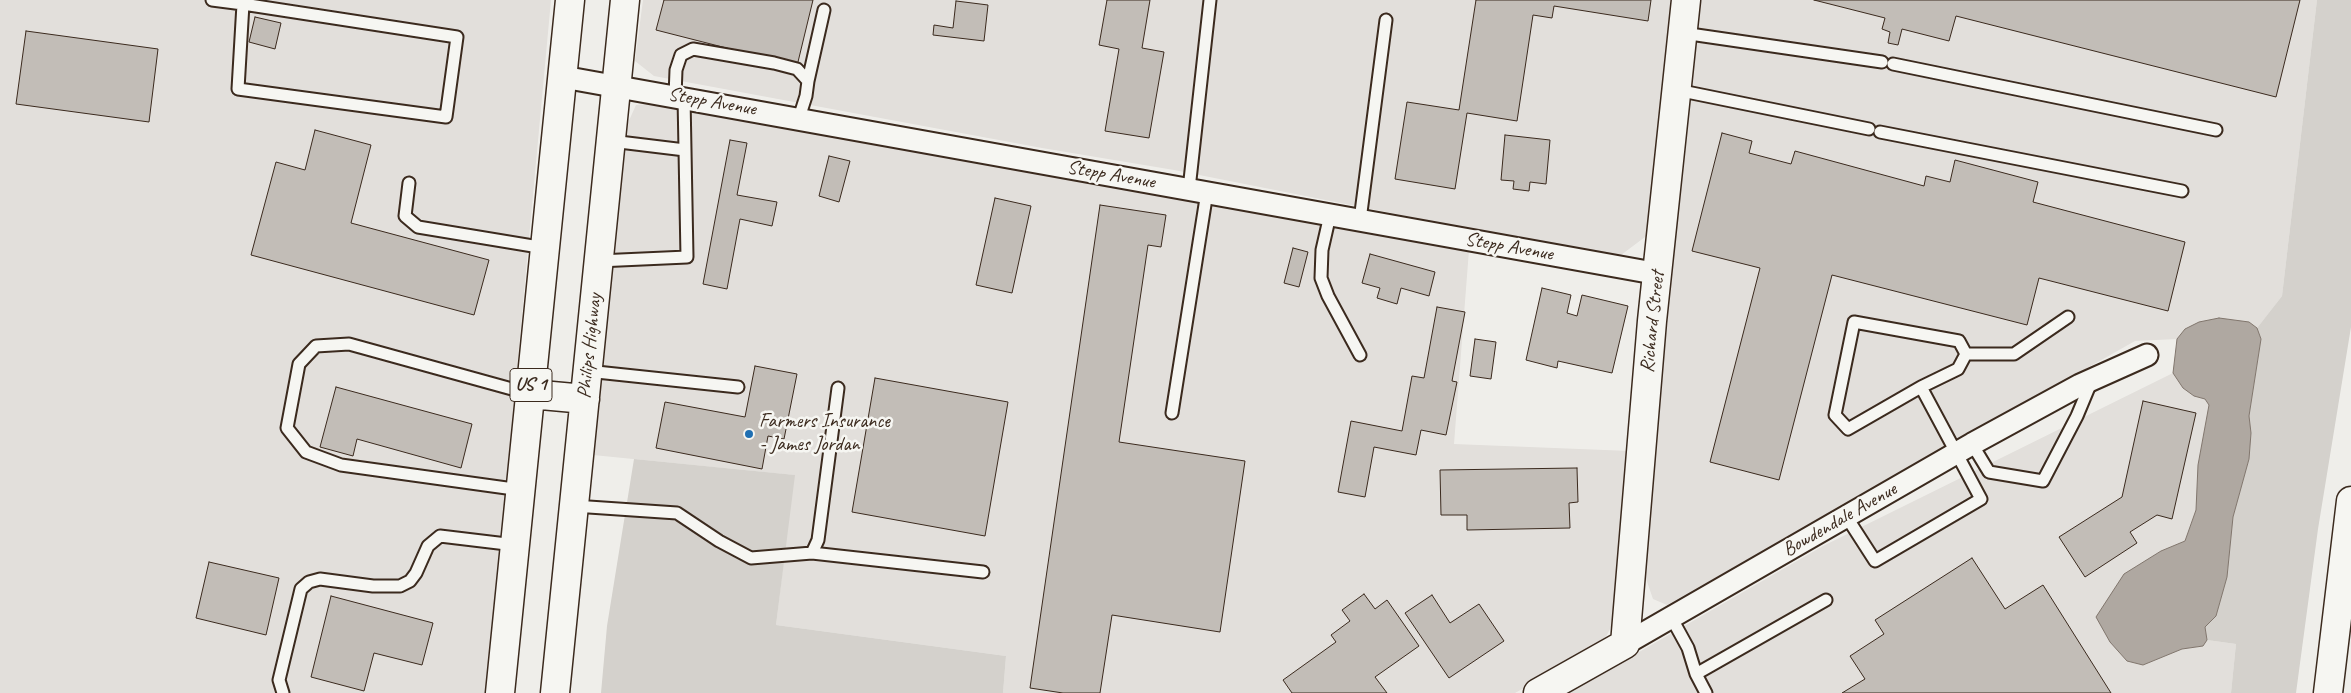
<!DOCTYPE html>
<style>
body{margin:0}
canvas{display:block;background:#efeeea}
</style>
<canvas width="2351" height="693"></canvas>
<script>
const ctx = document.querySelector('canvas').getContext('2d');
ctx.lineJoin = 'round';
function fillPath(path, color) { ctx.fillStyle = color; ctx.fill(path, 'evenodd'); }
const toPath = rows => new Path2D(rows.map(r => 'M' + r).join(''));
function strokePath(path, color, width, dash) { ctx.strokeStyle = color; ctx.lineWidth = width; ctx.lineCap = dash ? 'butt' : 'round'; ctx.setLineDash(dash || []); ctx.stroke(path); }
function drawText(font, color, halo, rows, align = 'center') {
  ctx.font = font + ' Caveat,sans-serif'; ctx.lineWidth = 5; ctx.setLineDash([]); ctx.textBaseline = 'middle'; ctx.strokeStyle = halo; ctx.fillStyle = color; for (const [text, x, y, turn = 0] of rows) {
    ctx.save(); ctx.translate(x, y); ctx.rotate((+turn || 0) * Math.PI / 180); ctx.textAlign = isNaN(turn) ? turn : align; if (halo) ctx.strokeText(text, 0, 0); ctx.fillText(text, 0, 0); ctx.restore();
  }
}
fillPath(toPath([
 [0,0,551,0,487,693,0,693],
 [643,0,1675,0,1649,234,1621,255,1457,226,1174,170,1042,148,654,76,635,61],
 [1699,0,2317,0,2282,296,2257,328,2249,322,2186,329,2177,339,2135,341,1667,605,1653,599,1643,570],
 [660,103,820,130,1469,250,1454,444,1630,451,1616,617,1607,635,1594,649,1515,693,1003,693,1006,656,776,625,794,475,593,455,627,125,636,105],
 [2173,373,2183,388,2194,396,2205,399,2209,405,2198,465,2196,510,2185,541,2161,551,2124,574,2110,642,2127,661,2143,665,2182,649,2203,646,2207,640,2236,644,2231,693,1568,693,1823,546]
]), '#e2dfdb');
fillPath(toPath([
 [2317,0,2351,0,2351,327,2318,529,2296,693,2231,693,2236,644,2207,640,2205,627,2216,616,2227,577,2233,517,2249,459,2251,433,2249,417,2261,339,2257,328,2282,296],
 [634,459,795,475,776,625,1006,656,1003,693,601,693,607,626]
]), '#d4d1cc');
const water = toPath([
 [2219,318,2249,322,2257,328,2261,339,2249,416,2251,433,2249,459,2233,517,2227,577,2216,616,2205,627,2207,640,2203,646,2182,649,2143,665,2127,661,2110,642,2096,617,2124,574,2161,551,2185,541,2196,510,2198,465,2209,405,2205,399,2194,396,2183,388,2173,373,2177,339,2185,329,2199,322,2219,318]
]);
fillPath(water, '#afa8a1');
strokePath(water, '#81766d', 1);
const building = toPath([
 [664,0,813,0,797,66,656,30,664,0],
 [1107,0,1150,0,1142,48,1164,52,1149,138,1105,131,1119,49,1099,45,1107,0],
 [1476,0,1651,0,1648,21,1554,6,1552,18,1533,15,1517,121,1467,113,1455,189,1395,179,1407,102,1459,110,1476,0],
 [1814,0,2300,0,2276,97,1956,16,1949,41,1902,29,1898,45,1888,43,1890,32,1882,29,1885,18,1814,0],
 [956,1,988,5,984,41,933,35,934,25,953,28,956,1],
 [255,17,281,23,275,49,249,42,255,17],
 [26,31,158,49,149,122,16,104,26,31],
 [315,130,371,145,351,223,489,260,474,315,251,255,276,162,305,170,315,130],
 [1722,133,1752,141,1749,153,1791,164,1795,151,1924,186,1926,176,1950,182,1955,160,2038,182,2033,202,2185,242,2168,311,2039,278,2027,325,1832,275,1779,480,1710,462,1760,268,1692,251,1722,133],
 [1505,135,1550,140,1546,184,1530,182,1529,191,1513,189,1514,181,1501,180,1505,135],
 [730,140,747,143,737,195,777,202,772,226,740,219,727,289,703,284,730,140],
 [829,156,850,161,839,202,819,196,829,156],
 [995,198,1031,206,1012,293,976,285,995,198],
 [1100,205,1166,215,1161,247,1148,245,1119,442,1245,461,1220,632,1112,615,1100,693,1063,693,1030,688,1100,205],
 [1293,248,1308,252,1299,287,1284,283,1293,248],
 [1370,254,1435,272,1429,296,1401,288,1397,304,1377,298,1380,288,1362,283,1370,254],
 [1542,288,1571,295,1567,313,1577,316,1582,295,1628,306,1612,373,1558,361,1557,368,1526,360,1542,288],
 [1437,307,1465,312,1452,381,1457,382,1446,435,1421,430,1416,455,1374,447,1365,497,1338,492,1351,421,1402,431,1412,376,1424,378,1437,307],
 [1475,339,1496,342,1491,379,1470,376,1475,339],
 [755,366,797,374,784,439,768,436,762,469,656,448,665,402,745,417,755,366],
 [875,378,1008,402,985,536,852,512,875,378],
 [336,387,472,424,461,468,357,439,353,456,320,447,336,387],
 [2143,401,2196,413,2172,519,2157,515,2130,532,2137,543,2085,577,2059,537,2122,497,2143,401],
 [1577,468,1578,502,1569,503,1570,528,1467,530,1467,515,1441,515,1440,470,1577,468],
 [1972,558,2005,609,2043,585,2111,693,1842,693,1865,679,1850,656,1884,634,1875,620,1972,558],
 [209,562,279,578,266,635,196,618,209,562],
 [1364,594,1375,609,1387,600,1419,646,1375,677,1387,693,1292,693,1283,680,1336,642,1331,635,1350,621,1342,610,1364,594],
 [1432,595,1450,623,1479,604,1504,641,1449,678,1405,613,1432,595],
 [331,596,433,623,422,665,374,653,364,691,311,677,331,596]
]);
fillPath(building, '#c2bdb7');
strokePath(building, '#3b2a1e', 1);
const service = toPath([
 [212,0,243,4,457,37,446,117,238,89,243,4],
 [1683,33,1882,62],
 [1893,64,2216,130],
 [808,81,824,10],
 [1677,90,1869,129],
 [675,96,676,70,681,55,693,49,774,63,797,69,808,81,806,96,799,118],
 [1880,132,2182,191],
 [611,141,685,150],
 [409,183,405,216,418,227,545,248],
 [1189,189,1210,0],
 [1330,215,1322,250,1321,278,1328,296,1360,355],
 [1360,220,1386,20],
 [598,261,687,257,684,97],
 [1966,354,2014,354,2068,317],
 [587,371,738,387],
 [1172,413,1207,192],
 [1972,444,1989,472,2043,481,2077,416,2092,380],
 [521,490,341,465,306,452,287,428,299,364,316,346,349,344,530,394],
 [574,506,677,513,719,541,751,558,812,553,983,572],
 [1846,516,1875,561,1981,499,1921,387,1958,369,1966,354,1959,341,1854,322,1835,415,1848,429,1921,387],
 [812,553,818,540,838,388],
 [1671,617,1688,648,1696,674,1826,600],
 [1696,674,1706,693],
 [283,693,279,680,301,589,309,582,320,579,373,586,400,586,410,581,416,573,428,546,440,536,515,545]
]);
const minor = toPath([
 [563,77,1659,274],
 [1625,644,1972,444,2080,385,2147,355]
]);
const tertiary = toPath([
 [1538,693,1625,644,1652,321,1686,0]
]);
const primary = toPath([
 [530,394,585,399],
 [500,693,570,0],
 [555,693,625,0]
]);
const motorway = toPath([
 [2328,693,2351,501]
]);
strokePath(service, '#3b2a1e', 15);
strokePath(minor, '#3b2a1e', 25);
strokePath(tertiary, '#3b2a1e', 31);
strokePath(primary, '#3b2a1e', 31);
strokePath(motorway, '#3b2a1e', 31);
strokePath(service, '#f6f6f2', 11);
strokePath(minor, '#f6f6f2', 21);
strokePath(tertiary, '#f6f6f2', 28);
strokePath(primary, '#f6f6f2', 28);
strokePath(motorway, '#f6f6f2', 28);
for (const [x, y, r, color] of [
 [749,434,5,"#1f6fb2"]
]) { const dot = new Path2D(); dot.arc(x, y, r, 0, 2 * Math.PI); ctx.fillStyle = color; ctx.fill(dot); strokePath(dot, '#f6f6f2', 2); }
for (const [x, y, w] of [
 [531,385,42]
]) { const box = new Path2D(); box.roundRect(x - w / 2, y - 16.5, w, 33, 4); ctx.fillStyle = '#f6f6f2'; ctx.fill(box); strokePath(box, '#3b2a1e', 1); }
drawText('bold 19px', '#3b2a1e', null, [
 ["US 1",531,385]
]);
drawText('20px', '#3b2a1e', '#f6f6f2', [
 ["Stepp Avenue",712,102,10],
 ["Stepp Avenue",1111,175,10],
 ["Stepp Avenue",1509,247,10],
 ["Richard Street",1653,322,-84],
 ["Philips Highway",590,346,-84],
 ["Bowdendale Avenue",1840,520,-30]
]);
drawText('20px', '#3b2a1e', '#f6f6f2', [
 ["Farmers Insurance",759,422],
 ["- James Jordan",759,445]
], 'left');
</script>
